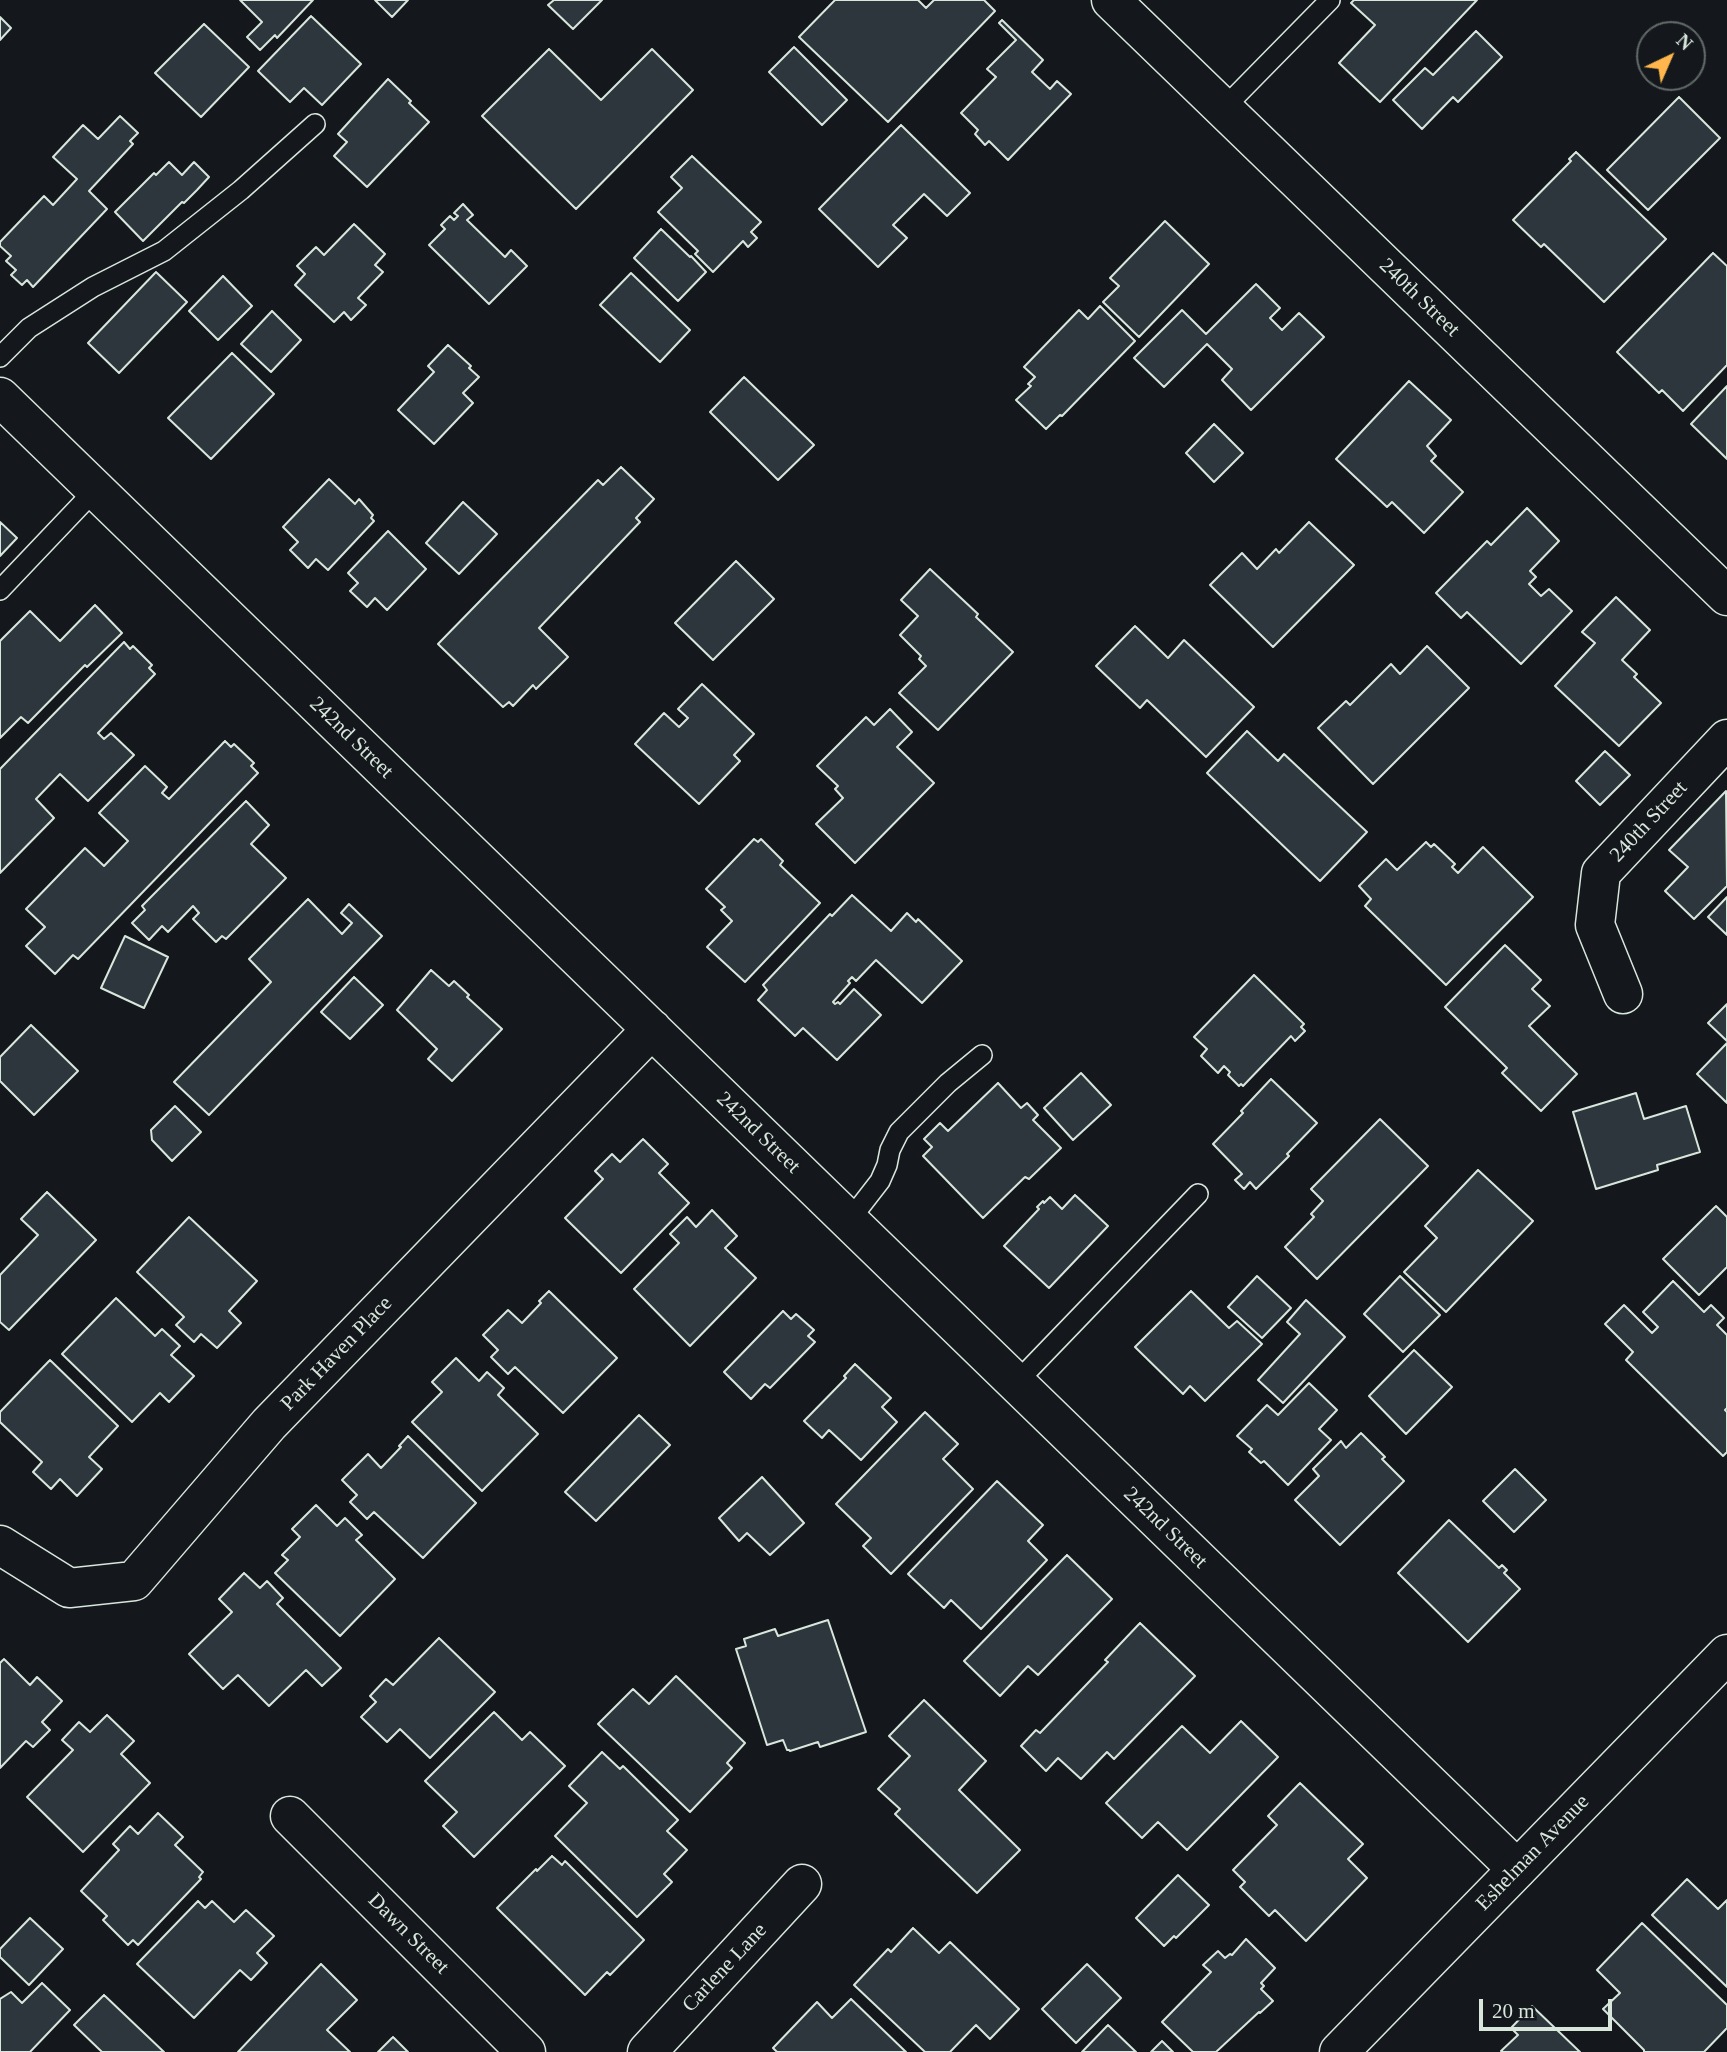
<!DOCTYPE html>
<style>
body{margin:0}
#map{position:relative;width:1727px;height:2052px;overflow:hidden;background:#14181c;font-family:Georgia,serif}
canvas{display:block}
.north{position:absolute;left:1636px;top:21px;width:70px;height:70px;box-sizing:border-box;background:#14181c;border:2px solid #626a69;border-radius:50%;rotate:44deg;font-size:19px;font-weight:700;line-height:28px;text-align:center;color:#d8e6dc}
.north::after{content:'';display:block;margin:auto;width:24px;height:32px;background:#ffb74d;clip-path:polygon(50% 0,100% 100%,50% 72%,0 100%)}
.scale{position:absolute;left:1479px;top:1999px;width:133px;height:32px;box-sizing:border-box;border:4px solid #d8e6dc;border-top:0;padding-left:9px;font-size:21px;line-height:24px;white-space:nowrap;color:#d8e6dc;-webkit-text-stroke:5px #14181c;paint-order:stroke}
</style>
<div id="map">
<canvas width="1727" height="2052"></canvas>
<div class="north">N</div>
<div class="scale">20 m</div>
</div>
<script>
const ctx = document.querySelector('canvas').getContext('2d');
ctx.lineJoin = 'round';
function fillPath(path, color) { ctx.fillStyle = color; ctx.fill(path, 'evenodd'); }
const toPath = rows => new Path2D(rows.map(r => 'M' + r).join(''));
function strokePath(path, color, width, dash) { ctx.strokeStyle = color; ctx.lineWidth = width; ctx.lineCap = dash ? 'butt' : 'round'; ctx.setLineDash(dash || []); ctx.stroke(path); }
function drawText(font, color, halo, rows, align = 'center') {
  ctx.font = font + ' Georgia,serif'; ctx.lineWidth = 5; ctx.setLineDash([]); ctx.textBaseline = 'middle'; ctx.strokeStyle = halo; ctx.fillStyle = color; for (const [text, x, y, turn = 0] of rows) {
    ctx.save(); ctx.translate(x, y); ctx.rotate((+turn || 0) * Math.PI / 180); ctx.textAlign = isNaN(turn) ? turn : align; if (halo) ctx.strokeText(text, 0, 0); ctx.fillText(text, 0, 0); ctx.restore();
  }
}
const building = toPath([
 [240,0,313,0,277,38,275,35,260,50,247,37,262,22,240,0],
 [375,0,408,0,392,17,375,0],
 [554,0,602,0,573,29,548,5,554,0],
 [835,0,918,0,926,8,934,0,984,0,995,11,888,122,799,37,835,0],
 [1354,0,1477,0,1380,102,1339,63,1375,25,1351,3,1354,0],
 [311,16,361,64,322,105,304,88,290,102,258,71,311,16],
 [0,17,11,28,0,40,0,17],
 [1002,20,1043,60,1032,72,1050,89,1057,81,1071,94,1008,160,989,141,985,145,975,134,978,130,961,113,996,77,987,69,1016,40,999,23,1002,20],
 [204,24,249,67,201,117,155,73,204,24],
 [1476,31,1502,57,1458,102,1453,97,1422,129,1393,100,1425,68,1433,75,1476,31],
 [794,47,847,100,822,125,769,72,794,47],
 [549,49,601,100,652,49,693,90,576,209,482,116,549,49],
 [388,79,411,101,409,103,429,122,367,187,334,156,347,142,338,134,388,79],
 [1679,97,1720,138,1648,210,1607,170,1679,97],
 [120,116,138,133,130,141,133,144,89,191,107,209,33,287,27,280,22,285,11,275,16,270,6,261,11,256,0,246,0,242,44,196,53,205,77,179,53,157,83,125,98,139,120,116],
 [901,125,970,193,947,216,924,194,893,225,907,238,878,267,819,209,901,125],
 [1576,152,1666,239,1604,302,1544,244,1541,247,1513,220,1571,161,1569,159,1576,152],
 [692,156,761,222,751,232,757,238,748,247,743,241,713,272,695,254,698,251,658,212,682,188,671,177,692,156],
 [169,162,182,175,194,162,209,177,197,190,184,203,182,202,143,241,115,212,154,173,156,175,169,162],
 [463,204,473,215,467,220,505,257,511,250,527,266,489,304,429,245,445,229,441,225,450,216,454,220,458,216,454,213,463,204],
 [1165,221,1209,264,1139,337,1103,302,1119,286,1110,278,1165,221],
 [354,224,385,254,375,265,383,272,358,298,366,305,351,320,344,312,334,322,295,285,305,274,297,266,316,247,324,255,354,224],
 [661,229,690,257,691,256,706,272,678,301,634,258,661,229],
 [1713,253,1727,266,1727,365,1683,411,1662,390,1659,393,1617,352,1713,253],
 [156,272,187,302,119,373,88,343,156,272],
 [631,273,690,330,660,362,600,305,631,273],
 [223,276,252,306,218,340,189,311,223,276],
 [1256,284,1280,308,1270,318,1282,330,1299,313,1324,337,1251,410,1222,380,1232,369,1207,344,1164,387,1134,358,1182,310,1206,334,1256,284],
 [1100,306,1135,341,1062,416,1060,415,1046,429,1016,400,1031,386,1028,384,1035,377,1024,367,1079,310,1088,319,1100,306],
 [272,311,301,340,271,372,241,344,272,311],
 [448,345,471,366,469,368,479,377,463,393,473,403,434,444,398,410,434,372,428,366,448,345],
 [232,353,274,394,211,459,168,418,232,353],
 [744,377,814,445,778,480,710,412,744,377],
 [1409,381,1451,420,1427,446,1436,456,1431,461,1463,492,1424,533,1392,502,1387,507,1336,459,1409,381],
 [1727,386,1727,459,1691,424,1727,386],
 [1214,424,1243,453,1214,482,1186,453,1214,424],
 [621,467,654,499,636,518,640,522,539,628,568,657,536,689,533,685,513,706,509,702,503,707,438,644,598,480,603,485,621,467],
 [329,479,355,504,359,499,373,515,371,518,374,521,328,570,316,559,308,568,290,550,298,542,283,527,329,479],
 [463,502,497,534,459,574,426,543,463,502],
 [1527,508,1559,541,1530,571,1536,577,1529,584,1541,596,1549,589,1572,611,1521,664,1467,612,1461,618,1436,593,1487,541,1491,545,1527,508],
 [0,522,17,538,0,556,0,522],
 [1309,522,1354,565,1273,647,1210,585,1242,553,1257,569,1276,549,1279,553,1309,522],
 [388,531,426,569,387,610,375,598,367,607,350,591,358,583,348,573,388,531],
 [736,561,774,599,713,660,675,623,736,561],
 [930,569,978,614,976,617,1013,652,938,730,899,693,926,666,919,659,921,656,900,635,918,616,901,600,930,569],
 [1616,597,1650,630,1622,660,1637,674,1634,677,1661,703,1619,746,1555,686,1595,643,1582,632,1616,597],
 [95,605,122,633,87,667,85,665,28,723,21,717,0,738,0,641,30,611,60,641,95,605],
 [1135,626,1168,658,1184,640,1254,707,1206,757,1147,700,1140,708,1096,666,1135,626],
 [124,642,130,649,133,646,152,665,149,668,155,674,98,733,104,739,111,733,134,755,88,801,60,774,36,799,54,818,0,873,0,769,124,642],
 [1427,646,1469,688,1373,784,1318,728,1346,701,1350,705,1391,664,1400,674,1427,646],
 [702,684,754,734,734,755,740,761,699,804,635,744,664,713,679,727,688,718,678,709,702,684],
 [890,709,912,732,897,747,934,783,855,863,816,824,843,798,835,789,838,786,817,766,866,717,874,725,890,709],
 [1247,731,1278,761,1284,754,1367,832,1320,881,1207,773,1247,731],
 [225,741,231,747,234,744,254,763,251,766,258,773,78,959,73,955,55,974,26,946,45,927,26,909,85,848,104,866,128,841,99,813,145,766,167,787,162,793,169,799,225,741],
 [1605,751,1630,775,1600,805,1576,781,1605,751],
 [1726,791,1727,886,1694,919,1665,891,1688,867,1669,850,1726,791],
 [246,801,269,825,251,844,286,878,226,939,222,936,216,942,193,919,199,913,193,906,168,932,162,926,149,940,132,923,145,910,142,906,246,801],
 [754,839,758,842,761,839,783,861,780,865,820,903,745,982,707,947,732,921,721,910,725,907,706,889,754,839],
 [1426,842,1431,847,1434,844,1455,864,1452,867,1458,873,1483,847,1533,897,1446,985,1365,906,1371,899,1359,886,1386,859,1397,870,1426,842],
 [852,895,891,931,907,913,916,922,918,919,962,961,922,1003,876,960,856,981,852,977,848,981,850,983,833,1002,835,1004,838,1002,840,1004,854,989,881,1015,837,1060,803,1028,795,1036,758,1000,767,990,763,985,830,914,832,916,852,895],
 [1727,897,1727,935,1708,917,1727,897],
 [308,899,342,934,352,923,341,913,349,904,382,936,209,1115,174,1082,271,982,249,959,308,899],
 [125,936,168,957,144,1008,101,988,125,936],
 [1505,945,1541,980,1532,989,1550,1006,1529,1026,1577,1074,1541,1111,1502,1073,1507,1068,1445,1007,1505,945],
 [431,970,449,986,454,981,469,995,467,997,502,1029,452,1081,428,1059,437,1049,397,1010,431,970],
 [1254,975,1304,1024,1301,1027,1305,1031,1295,1041,1291,1036,1243,1086,1241,1084,1239,1086,1228,1075,1230,1072,1224,1066,1218,1073,1201,1056,1207,1049,1194,1037,1254,975],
 [354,977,383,1005,350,1039,321,1012,354,977],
 [1727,1004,1727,1041,1708,1023,1727,1004],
 [31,1025,78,1071,34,1115,0,1081,0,1057,31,1025],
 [1727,1043,1727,1103,1697,1074,1727,1043],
 [1081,1073,1111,1105,1073,1140,1044,1108,1081,1073],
 [1271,1079,1317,1123,1287,1154,1289,1156,1256,1189,1250,1182,1244,1189,1235,1180,1242,1174,1213,1144,1243,1113,1241,1111,1271,1079],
 [998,1083,1021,1108,1027,1103,1038,1115,1033,1120,1061,1148,1029,1179,1025,1177,983,1218,923,1156,932,1147,924,1139,940,1123,948,1131,998,1083],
 [1636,1093,1644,1119,1686,1106,1700,1152,1657,1165,1658,1170,1596,1189,1573,1112,1636,1093],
 [175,1106,201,1132,172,1161,152,1140,151,1130,175,1106],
 [1380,1119,1428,1166,1317,1279,1285,1247,1314,1217,1311,1214,1323,1201,1311,1189,1380,1119],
 [643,1139,668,1164,659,1173,689,1203,621,1273,565,1218,603,1179,595,1171,612,1154,620,1162,643,1139],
 [1478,1170,1533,1221,1446,1312,1404,1272,1437,1238,1425,1226,1478,1170],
 [47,1192,96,1240,9,1330,0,1322,0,1275,38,1235,21,1219,47,1192],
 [1075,1195,1108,1226,1049,1288,1004,1246,1039,1209,1037,1207,1043,1201,1044,1203,1050,1197,1062,1209,1075,1195],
 [1716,1206,1727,1217,1727,1267,1699,1295,1663,1259,1716,1206],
 [712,1210,737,1236,725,1248,756,1278,690,1346,634,1289,679,1243,670,1234,687,1217,696,1227,712,1210],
 [189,1217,257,1281,229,1311,241,1323,217,1348,201,1334,194,1342,176,1325,184,1317,137,1272,189,1217],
 [1257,1276,1291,1308,1262,1338,1228,1307,1257,1276],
 [1400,1276,1440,1315,1403,1352,1364,1314,1400,1276],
 [1673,1281,1704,1312,1711,1305,1724,1318,1717,1325,1727,1335,1727,1408,1725,1410,1727,1412,1727,1452,1723,1456,1626,1360,1633,1352,1605,1324,1624,1305,1652,1333,1658,1327,1643,1312,1673,1281],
 [549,1291,617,1358,563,1413,515,1367,508,1374,491,1357,498,1350,483,1335,508,1310,522,1323,541,1303,539,1301,549,1291],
 [1191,1291,1229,1328,1237,1321,1262,1344,1205,1401,1190,1386,1183,1394,1135,1347,1191,1291],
 [116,1298,155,1336,162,1329,180,1346,171,1355,194,1376,169,1402,160,1393,132,1422,62,1354,116,1298],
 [1306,1300,1345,1337,1283,1403,1258,1380,1300,1334,1287,1322,1306,1300],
 [783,1311,791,1319,796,1314,814,1330,808,1336,815,1342,770,1388,765,1384,751,1399,724,1372,783,1311],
 [1414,1350,1452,1387,1406,1434,1369,1396,1414,1350],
 [456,1358,479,1381,487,1372,504,1388,498,1395,538,1434,482,1491,412,1422,442,1392,432,1382,456,1358],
 [50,1360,118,1426,89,1457,102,1469,77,1496,60,1479,51,1489,33,1472,42,1462,0,1422,0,1412,50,1360],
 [855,1364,891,1398,882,1407,897,1422,861,1460,829,1430,822,1438,804,1421,846,1378,844,1376,855,1364],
 [1309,1383,1337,1410,1319,1429,1331,1440,1288,1485,1264,1461,1261,1463,1249,1452,1252,1449,1237,1436,1267,1405,1278,1415,1309,1383],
 [925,1412,958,1444,943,1459,973,1489,891,1574,863,1546,871,1538,836,1504,925,1412],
 [639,1415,670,1445,596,1521,565,1492,639,1415],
 [1361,1433,1385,1457,1382,1459,1404,1481,1340,1545,1295,1500,1319,1476,1313,1469,1341,1441,1346,1448,1361,1433],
 [408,1436,476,1503,423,1558,374,1512,367,1519,350,1502,357,1495,342,1480,368,1454,381,1468,401,1447,399,1446,408,1436],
 [1515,1469,1546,1500,1514,1532,1483,1501,1515,1469],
 [762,1477,804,1523,770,1555,747,1533,739,1541,719,1518,762,1477],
 [997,1481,1043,1525,1028,1541,1047,1560,981,1629,951,1600,944,1608,908,1574,997,1481],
 [316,1505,337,1526,345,1518,362,1535,356,1540,395,1579,340,1636,275,1573,288,1560,282,1555,300,1537,292,1529,316,1505],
 [1449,1520,1499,1568,1502,1565,1507,1570,1504,1573,1520,1589,1468,1642,1398,1573,1449,1520],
 [1067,1555,1112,1599,1038,1675,1028,1666,1000,1696,964,1661,1067,1555],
 [244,1573,260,1588,267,1581,283,1598,277,1604,341,1668,322,1686,306,1670,269,1706,238,1675,223,1689,189,1654,232,1612,219,1599,244,1573],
 [828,1620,866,1732,820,1747,818,1742,790,1751,789,1750,787,1750,783,1740,767,1745,736,1649,746,1646,744,1639,775,1629,778,1636,828,1620],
 [1140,1623,1195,1676,1114,1759,1107,1752,1081,1779,1058,1758,1046,1771,1021,1746,1036,1730,1040,1733,1108,1662,1105,1660,1140,1623],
 [439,1638,495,1692,430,1758,400,1729,387,1742,361,1717,376,1702,370,1696,386,1679,393,1685,439,1638],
 [4,1659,30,1685,37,1677,62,1701,42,1722,50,1730,33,1747,26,1741,0,1768,0,1663,4,1659],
 [676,1676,745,1743,727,1763,732,1768,690,1812,598,1724,633,1689,649,1704,676,1676],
 [924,1700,986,1761,959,1790,1020,1850,977,1893,895,1814,900,1809,878,1789,910,1756,889,1736,924,1700],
 [494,1712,522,1740,530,1732,565,1766,474,1857,443,1826,457,1812,425,1781,494,1712],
 [107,1715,134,1741,121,1754,150,1783,83,1852,27,1797,73,1750,62,1740,79,1722,90,1732,107,1715],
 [1241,1721,1278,1757,1187,1850,1158,1822,1142,1838,1106,1803,1182,1726,1210,1753,1241,1721],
 [602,1752,620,1769,623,1766,678,1820,667,1831,687,1850,664,1874,672,1882,637,1917,555,1836,587,1803,569,1786,602,1752],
 [1300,1783,1363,1844,1348,1859,1367,1878,1306,1941,1275,1910,1269,1916,1240,1887,1245,1882,1233,1870,1277,1825,1268,1816,1300,1783],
 [158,1813,183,1837,175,1845,203,1872,199,1877,201,1879,138,1945,133,1940,128,1945,103,1920,107,1916,81,1891,119,1850,113,1844,130,1826,138,1834,158,1813],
 [552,1856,562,1865,565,1861,644,1940,610,1975,607,1972,585,1995,497,1908,536,1869,537,1871,552,1856],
 [1178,1875,1209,1905,1176,1938,1174,1936,1164,1946,1136,1918,1178,1875],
 [1687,1879,1718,1909,1727,1900,1727,1987,1652,1915,1687,1879],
 [198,1901,205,1908,212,1901,234,1922,246,1910,274,1936,257,1953,267,1963,251,1980,240,1970,194,2018,137,1964,198,1901],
 [30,1918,63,1949,29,1985,0,1957,0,1949,30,1918],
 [1642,1923,1727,2005,1727,2028,1704,2052,1644,2052,1644,2050,1603,2009,1620,1993,1597,1970,1642,1923],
 [913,1928,939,1953,950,1942,1019,2009,990,2039,976,2025,950,2052,925,2052,854,1985,888,1949,891,1952,913,1928],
 [1246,1939,1275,1968,1261,1983,1264,1986,1261,1989,1273,2001,1260,2013,1259,2012,1216,2052,1193,2052,1162,2022,1211,1972,1203,1965,1218,1951,1225,1958,1230,1954,1232,1955,1246,1939],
 [321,1964,357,2000,327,2030,350,2052,238,2052,321,1964],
 [1087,1964,1121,1998,1076,2043,1042,2009,1087,1964],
 [42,1983,70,2010,30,2052,0,2052,0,1999,11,1992,22,2003,42,1983],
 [104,1995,164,2052,102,2052,74,2025,104,1995],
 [851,1999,906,2052,777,2052,773,2048,817,2002,832,2018,851,1999],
 [1532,2006,1580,2052,1503,2052,1501,2051,1518,2035,1511,2028,1532,2006],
 [1108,2025,1136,2052,1082,2052,1108,2025],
 [393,2037,408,2052,378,2052,393,2037],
 [1162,2041,1173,2052,1151,2052,1162,2041]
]);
fillPath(building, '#2c363c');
strokePath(building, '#d8e6dc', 2);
const service = toPath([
 [1223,109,1330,0],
 [0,357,29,328,93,287,164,251,241,190,315,124],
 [0,590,95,490],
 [849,1221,880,1181,887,1165,890,1150,899,1132,948,1083,982,1055],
 [1016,1383,1198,1194]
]);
const minor = toPath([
 [1111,0,1727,596],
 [0,397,1517,1869],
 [1623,994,1595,925,1601,873,1727,739],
 [0,1545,69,1588,134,1581,269,1424,652,1029],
 [290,1816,526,2052],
 [647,2052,802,1884]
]);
const tertiary = toPath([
 [1339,2052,1727,1654]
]);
strokePath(service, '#d8e6dc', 22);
strokePath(minor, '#d8e6dc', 41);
strokePath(tertiary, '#d8e6dc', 41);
strokePath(service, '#14181c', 19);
strokePath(minor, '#14181c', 38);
strokePath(tertiary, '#14181c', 38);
drawText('21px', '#d8e6dc', '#14181c', [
 ["240th Street",1419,298,44],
 ["242nd Street",351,738,44],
 ["240th Street",1649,822,-47],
 ["242nd Street",758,1133,44],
 ["Park Haven Place",337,1354,-46],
 ["242nd Street",1165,1528,44],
 ["Eshelman Avenue",1533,1853,-46],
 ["Dawn Street",408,1934,45],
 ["Carlene Lane",725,1968,-47]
]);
</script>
